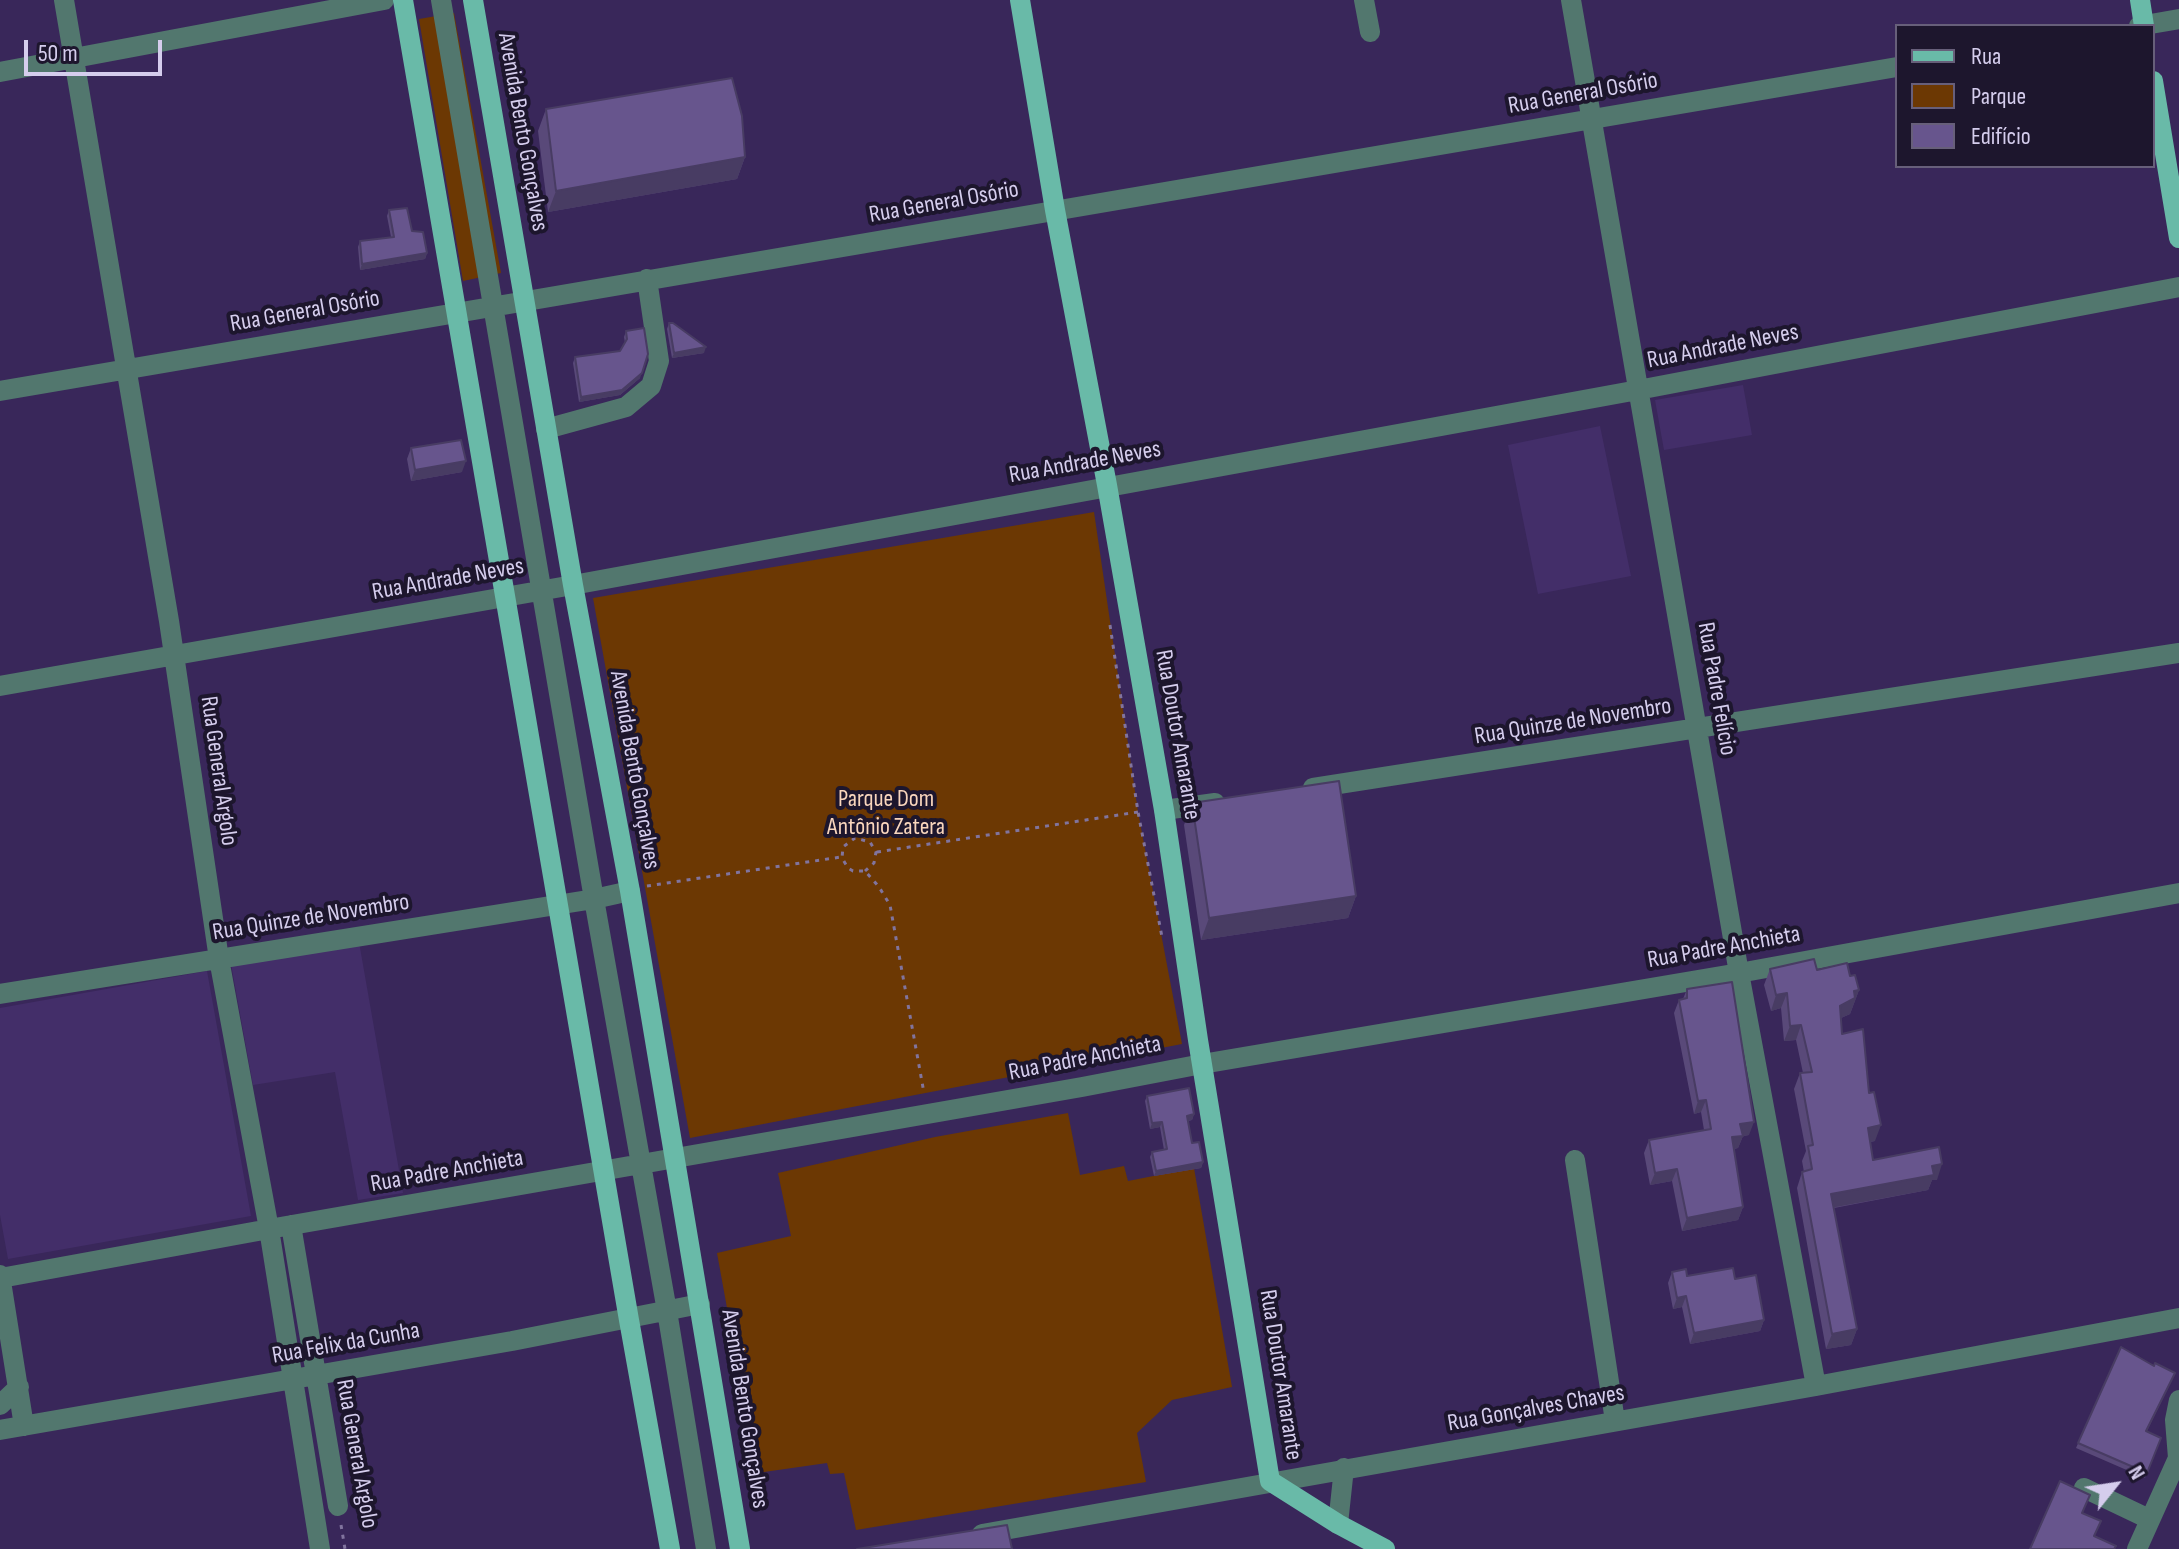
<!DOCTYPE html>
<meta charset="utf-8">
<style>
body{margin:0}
#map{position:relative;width:2179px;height:1549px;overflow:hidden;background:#39275a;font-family:"Sofia Sans Condensed",sans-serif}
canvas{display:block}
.legend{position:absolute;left:1895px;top:24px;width:260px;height:144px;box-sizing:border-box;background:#1d162d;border:2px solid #675f7a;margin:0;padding:10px 14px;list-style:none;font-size:24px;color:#d5cded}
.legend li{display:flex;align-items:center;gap:16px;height:40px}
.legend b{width:40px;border:2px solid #675f7a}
.north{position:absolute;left:2075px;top:1445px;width:80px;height:80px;-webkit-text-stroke:6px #1d162d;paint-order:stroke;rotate:60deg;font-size:22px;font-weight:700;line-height:32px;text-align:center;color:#d5cded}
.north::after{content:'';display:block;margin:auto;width:28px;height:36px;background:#d5cded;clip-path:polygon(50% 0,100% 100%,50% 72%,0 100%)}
.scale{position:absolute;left:24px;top:40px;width:138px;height:36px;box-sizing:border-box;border:4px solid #d5cded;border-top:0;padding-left:10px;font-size:24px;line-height:28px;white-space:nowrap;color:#d5cded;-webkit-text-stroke:6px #1d162d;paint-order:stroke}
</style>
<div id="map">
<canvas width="2179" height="1549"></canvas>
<ul class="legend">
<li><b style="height:10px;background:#69baa8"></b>Rua</li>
<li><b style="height:22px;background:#6c3803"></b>Parque</li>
<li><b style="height:22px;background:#67558d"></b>Edifício</li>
</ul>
<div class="north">N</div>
<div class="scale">50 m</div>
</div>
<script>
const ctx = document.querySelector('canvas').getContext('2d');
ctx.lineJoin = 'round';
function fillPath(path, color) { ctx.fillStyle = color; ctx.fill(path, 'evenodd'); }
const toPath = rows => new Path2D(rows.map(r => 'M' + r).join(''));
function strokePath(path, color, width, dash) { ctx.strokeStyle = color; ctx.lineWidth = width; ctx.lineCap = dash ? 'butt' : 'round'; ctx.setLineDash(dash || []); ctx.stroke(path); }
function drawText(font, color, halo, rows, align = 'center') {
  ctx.font = font + ' "Sofia Sans Condensed",sans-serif'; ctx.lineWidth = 8; ctx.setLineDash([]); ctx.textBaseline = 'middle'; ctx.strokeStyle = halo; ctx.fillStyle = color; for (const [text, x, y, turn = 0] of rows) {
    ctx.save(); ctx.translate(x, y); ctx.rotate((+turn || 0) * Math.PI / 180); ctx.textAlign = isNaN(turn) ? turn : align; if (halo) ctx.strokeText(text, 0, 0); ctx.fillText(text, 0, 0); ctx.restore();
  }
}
fillPath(toPath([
 [1743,385,1752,435,1664,450,1655,400],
 [1600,426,1631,576,1538,594,1508,445],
 [359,942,403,1193,358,1200,335,1072,253,1085,231,964],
 [207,971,251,1216,8,1259,0,1215,0,1008]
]), '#432e69');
fillPath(toPath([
 [454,13,501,273,463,281,419,19],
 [1094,512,1138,812,1182,1044,690,1138,593,598],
 [1068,1113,1080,1175,1124,1166,1128,1181,1194,1168,1232,1387,1172,1400,1137,1433,1146,1482,856,1530,844,1473,830,1474,827,1463,757,1473,717,1253,791,1236,778,1173,935,1137]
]), '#6c3803');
strokePath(toPath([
 [1110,625,1138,812,1162,937],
 [877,852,1138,812],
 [865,871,874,863,876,852,870,842,855,838,843,847,842,858,848,868,853,871,865,871,879,887,890,905,924,1093],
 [647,886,841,857],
 [341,1525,345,1549]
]), '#81749e', 3, [4, 6]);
strokePath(toPath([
 [64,0,169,621,219,959,269,1229,320,1549],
 [441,0,594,899,667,1311,706,1549],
 [1364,0,1370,32],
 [1571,0,1739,973,1816,1386],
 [2139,26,2179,19],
 [0,72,384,0],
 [0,391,1897,67],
 [546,429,626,407,651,386,659,361,647,279],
 [0,686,573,585,1638,390,2179,287],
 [1313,788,2179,653],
 [1164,810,1215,803],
 [0,994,594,899,630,891],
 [1575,1160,1615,1421],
 [291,1225,338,1506],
 [0,1275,24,1426],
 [1,1278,269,1229,1082,1087,1202,1064,1739,973,2179,893],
 [0,1405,19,1387],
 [0,1430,512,1341,700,1304],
 [2084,1488,2149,1519],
 [1338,1524,1344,1468],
 [982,1534,1816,1386,2179,1318],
 [2137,1549,2178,1458,2175,1420,2179,1400]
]), '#52776e', 20);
strokePath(toPath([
 [403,0,629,1320,670,1549],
 [473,0,573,585,630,891,740,1549],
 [1020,0,1055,210,1107,485,1164,810,1198,1040,1270,1481,1338,1524,1385,1549],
 [2140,0,2144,26],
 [2153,81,2179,238]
]), '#69baa8', 20);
fillPath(toPath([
 [546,109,745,157,737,179,548,212,538,131],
 [389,210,412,231,427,253,425,259,360,270,358,247,360,241,391,237,387,216],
 [669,323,704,353,672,358,667,329],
 [626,331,640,378,620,395,579,402,573,363,575,357,620,351,625,343,624,337],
 [411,448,462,472,411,481,407,459],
 [1192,803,1356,896,1348,918,1201,940,1184,825],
 [1770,969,1817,970,1850,976,1859,990,1850,1014,1841,1018,1842,1034,1869,1093,1875,1141,1870,1142,1873,1160,1937,1180,1932,1180,1928,1190,1834,1208,1857,1329,1851,1345,1826,1349,1797,1188,1802,1172,1804,1172,1802,1161,1806,1151,1794,1089,1800,1073,1803,1073,1796,1040,1784,1041,1781,1008,1771,1011,1764,985],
 [1687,989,1749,1135,1743,1136,1738,1148,1734,1149,1743,1207,1738,1220,1682,1231,1672,1181,1650,1185,1644,1153,1649,1140,1704,1130,1701,1112,1694,1114,1674,1013,1679,1000,1683,999],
 [1147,1096,1194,1114,1192,1120,1188,1121,1192,1143,1203,1162,1201,1168,1154,1176,1150,1157,1152,1152,1164,1150,1160,1127,1150,1129,1145,1101],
 [1672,1272,1687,1276,1735,1279,1764,1320,1760,1331,1690,1344,1682,1307,1673,1309,1668,1283],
 [2121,1347,2154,1366,2175,1373,2147,1431,2161,1438,2145,1478,2076,1448]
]), '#594979');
fillPath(toPath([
 [745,157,737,179,548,212,556,191],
 [427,253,425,259,360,270,362,264],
 [706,347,704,353,672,358,674,353],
 [642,373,640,378,620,395,579,402,581,397],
 [466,461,462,472,411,481,415,470],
 [1356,896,1348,918,1201,940,1209,918],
 [1859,990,1850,1014,1834,1021,1840,1006,1854,991],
 [1787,993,1781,1008,1771,1011,1776,995],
 [1801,1025,1796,1040,1784,1041,1790,1026],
 [1706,1100,1701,1112,1694,1114,1698,1101],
 [1194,1114,1192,1120,1185,1121,1187,1116],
 [1162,1122,1160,1127,1150,1129,1152,1123],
 [1754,1122,1749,1135,1743,1136,1738,1148,1727,1150,1732,1137,1740,1124],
 [1881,1125,1875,1141,1862,1143,1868,1128],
 [1203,1162,1201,1168,1154,1176,1156,1171],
 [1942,1164,1937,1180,1932,1180,1928,1190,1825,1209,1831,1194],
 [1677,1169,1672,1181,1650,1185,1655,1173],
 [1743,1207,1738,1220,1682,1231,1687,1218],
 [1686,1296,1682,1307,1673,1309,1677,1298],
 [1764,1320,1760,1331,1690,1344,1694,1333],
 [1857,1329,1851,1345,1826,1349,1832,1334]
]), '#483c63');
const building = toPath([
 [732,78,742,116,745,157,556,191,546,109,732,78],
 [407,208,412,231,423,232,427,253,362,264,360,241,394,237,389,210,407,208],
 [669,323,673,323,706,347,674,353,669,323],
 [644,328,648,354,642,373,622,390,581,397,575,357,620,351,627,339,626,331,644,328],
 [461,440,466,461,415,470,411,448,461,440],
 [1339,781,1356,896,1209,918,1192,803,1339,781],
 [1814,959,1817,970,1847,963,1850,976,1855,975,1859,990,1854,991,1855,998,1840,1006,1842,1034,1863,1029,1869,1093,1874,1092,1881,1125,1868,1128,1873,1160,1939,1147,1942,1164,1932,1166,1934,1175,1831,1194,1857,1329,1832,1334,1802,1172,1812,1169,1808,1146,1813,1145,1800,1073,1812,1072,1801,1025,1790,1026,1787,993,1776,995,1770,969,1814,959],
 [1732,982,1754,1122,1740,1124,1743,1136,1732,1137,1743,1207,1687,1218,1677,1169,1655,1173,1649,1140,1711,1129,1706,1100,1698,1101,1679,1000,1687,998,1687,989,1732,982],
 [1189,1088,1194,1114,1187,1116,1192,1143,1199,1142,1203,1162,1156,1171,1152,1152,1167,1149,1162,1122,1152,1123,1147,1096,1189,1088],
 [1733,1268,1735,1279,1756,1275,1764,1320,1694,1333,1686,1296,1677,1298,1672,1272,1686,1269,1687,1276,1733,1268],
 [2121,1347,2154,1366,2155,1363,2175,1373,2146,1431,2161,1438,2147,1473,2078,1443,2121,1347],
 [2060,1481,2090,1495,2082,1513,2101,1521,2094,1536,2116,1546,2114,1549,2030,1549,2060,1481],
 [1007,1525,1012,1549,857,1549,1007,1525]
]);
fillPath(building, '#67558d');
strokePath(building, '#483c63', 2);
drawText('24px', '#d5cded', '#1d162d', [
 ["Rua General Osório",1583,94,-10],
 ["Avenida Bento Gonçalves",522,132,80],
 ["Rua General Osório",944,203,-10],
 ["Rua General Osório",305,312,-10],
 ["Rua Andrade Neves",1723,347,-11],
 ["Rua Andrade Neves",1085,463,-10],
 ["Rua Andrade Neves",448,580,-10],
 ["Rua Padre Felício",1716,689,80],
 ["Rua Quinze de Novembro",1573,722,-9],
 ["Rua Doutor Amarante",1177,735,80],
 ["Avenida Bento Gonçalves",634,770,80],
 ["Rua General Argolo",218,771,82],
 ["Rua Quinze de Novembro",311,918,-9],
 ["Rua Padre Anchieta",1724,948,-10],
 ["Rua Padre Anchieta",1085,1059,-11],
 ["Rua Padre Anchieta",447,1172,-10],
 ["Rua Felix da Cunha",346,1344,-10],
 ["Rua Doutor Amarante",1280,1375,81],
 ["Avenida Bento Gonçalves",744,1409,81],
 ["Rua Gonçalves Chaves",1536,1409,-10],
 ["Rua General Argolo",356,1454,80]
]);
drawText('24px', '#f9d6bd', '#1d162d', [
 ["Parque Dom",886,800],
 ["Antônio Zatera",886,828]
]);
</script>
